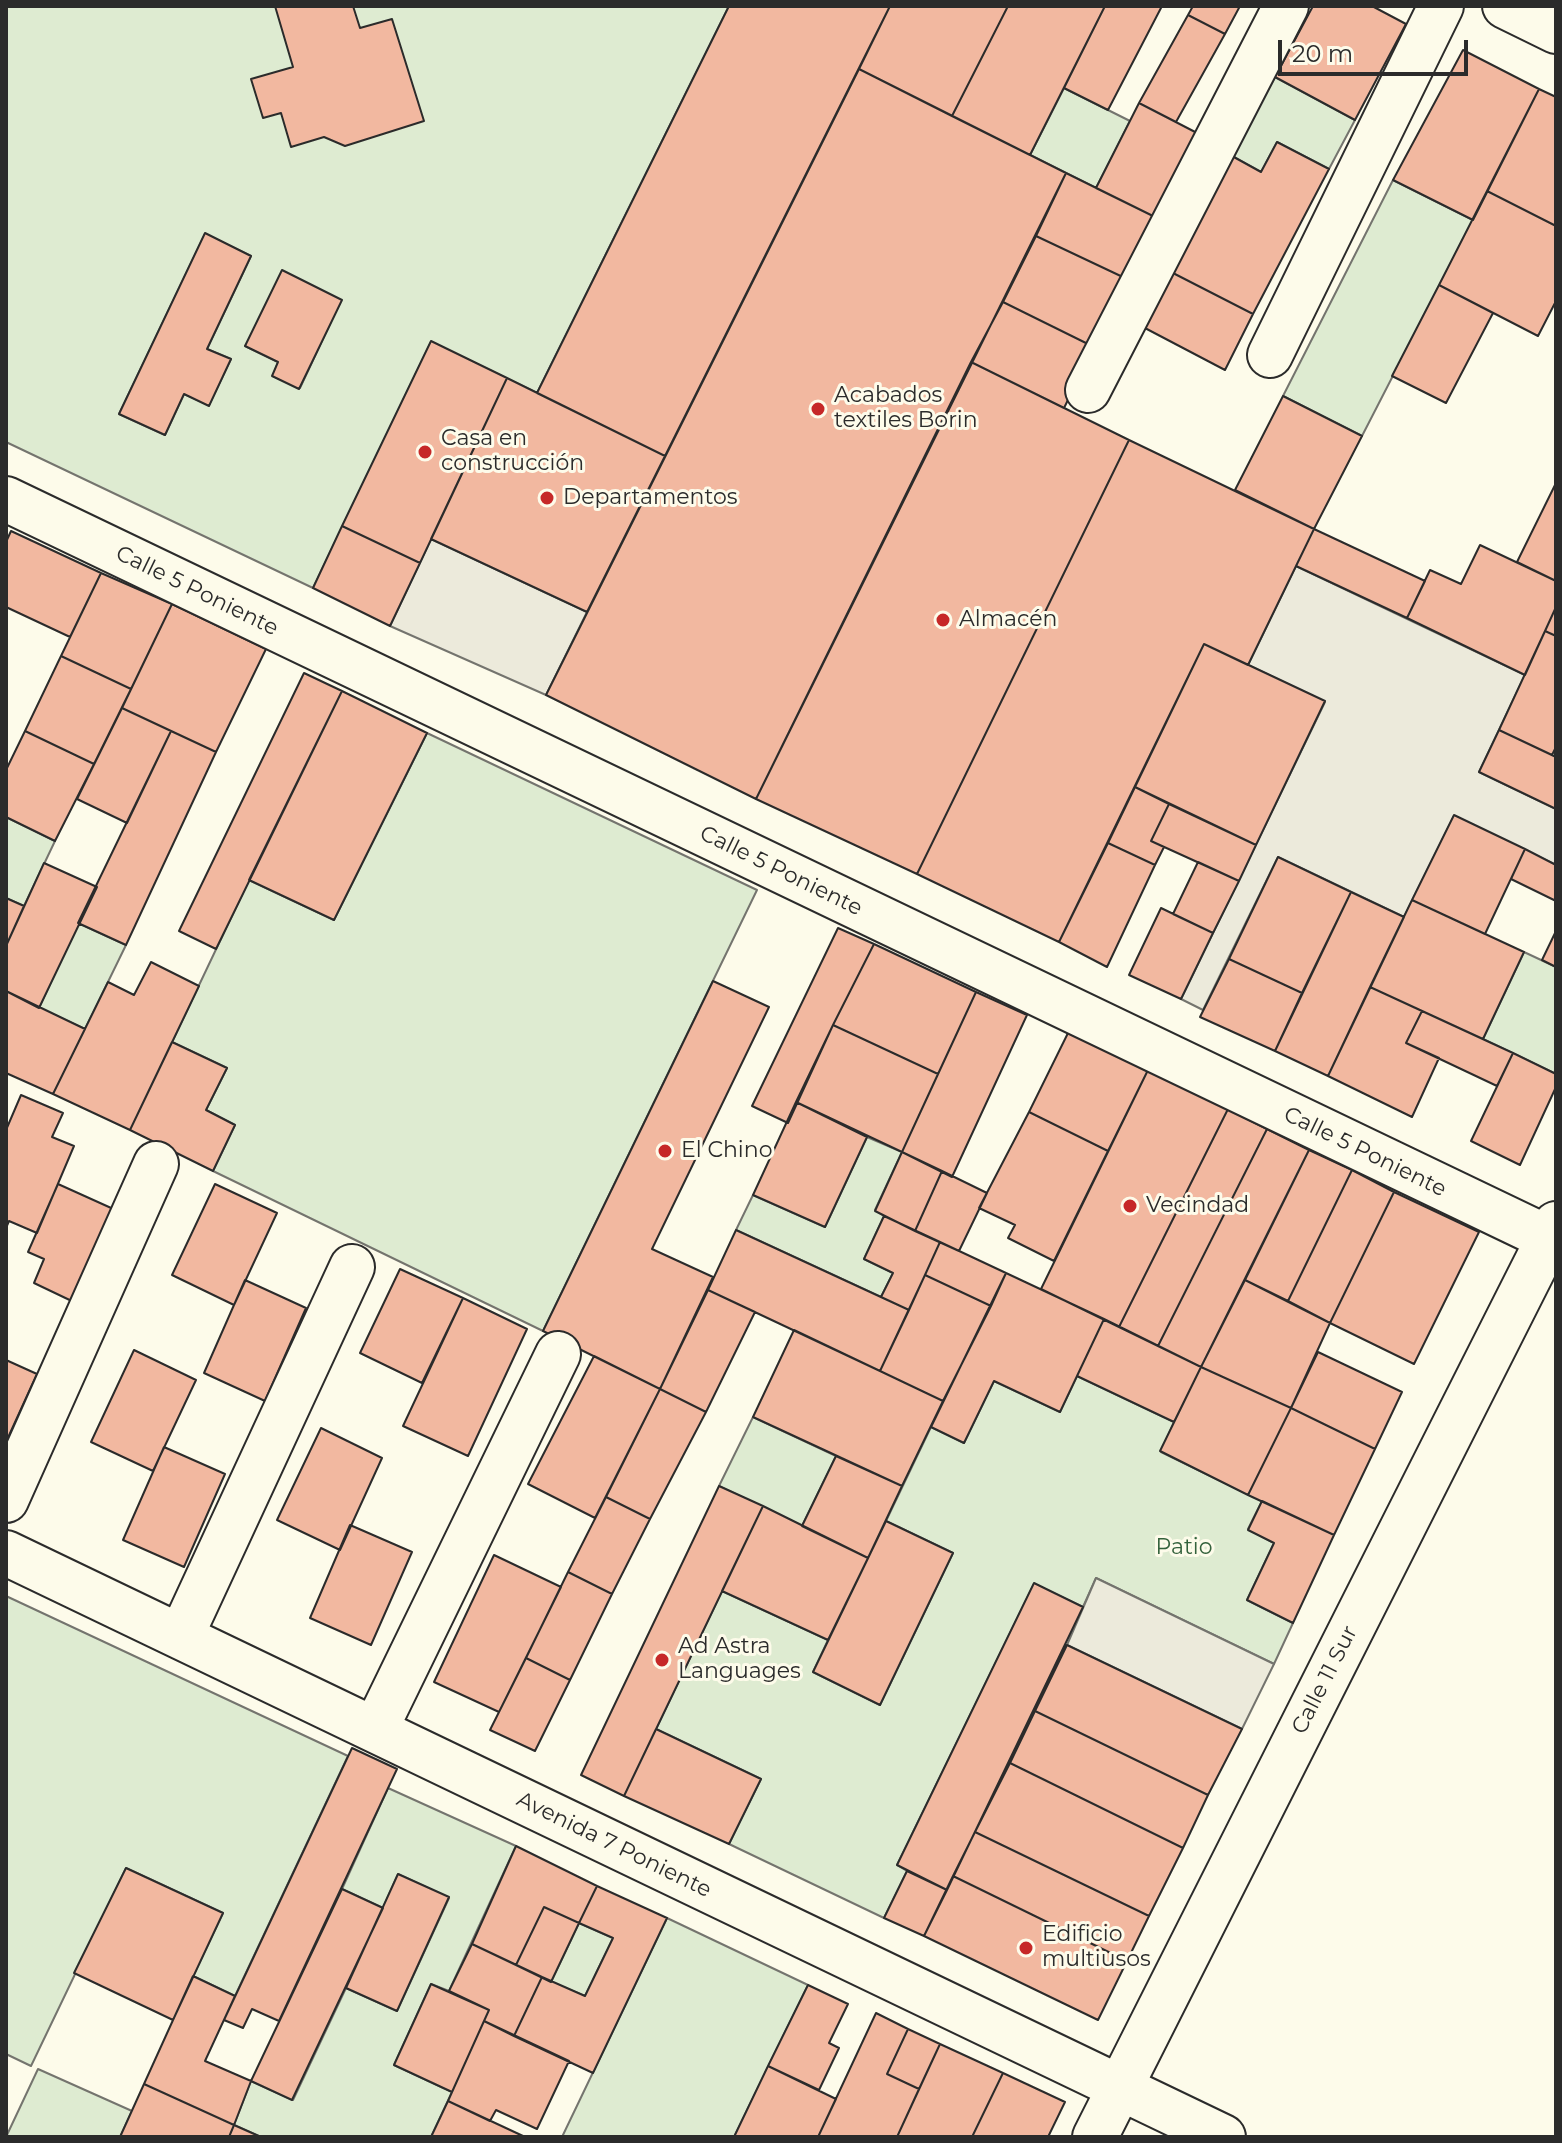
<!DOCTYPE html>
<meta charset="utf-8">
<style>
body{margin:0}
#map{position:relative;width:1562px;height:2143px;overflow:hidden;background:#fdfbea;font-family:Montserrat,sans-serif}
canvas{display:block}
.frame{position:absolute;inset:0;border:8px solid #2b2b2b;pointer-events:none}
.scale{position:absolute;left:1278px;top:40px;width:190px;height:36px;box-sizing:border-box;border:4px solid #2b2b2b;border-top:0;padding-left:10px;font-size:24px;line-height:28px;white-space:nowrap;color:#2b2b2b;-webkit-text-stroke:6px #fdfbea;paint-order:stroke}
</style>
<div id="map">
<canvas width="1562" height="2143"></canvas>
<div class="frame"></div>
<div class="scale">20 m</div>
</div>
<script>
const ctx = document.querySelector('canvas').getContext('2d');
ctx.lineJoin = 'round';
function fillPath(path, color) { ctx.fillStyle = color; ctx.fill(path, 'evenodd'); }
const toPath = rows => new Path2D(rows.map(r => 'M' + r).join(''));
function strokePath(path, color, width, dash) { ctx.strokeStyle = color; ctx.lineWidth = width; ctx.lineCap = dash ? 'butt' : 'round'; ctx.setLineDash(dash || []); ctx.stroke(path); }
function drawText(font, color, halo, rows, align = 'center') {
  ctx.font = font + ' Montserrat,sans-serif'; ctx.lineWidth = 6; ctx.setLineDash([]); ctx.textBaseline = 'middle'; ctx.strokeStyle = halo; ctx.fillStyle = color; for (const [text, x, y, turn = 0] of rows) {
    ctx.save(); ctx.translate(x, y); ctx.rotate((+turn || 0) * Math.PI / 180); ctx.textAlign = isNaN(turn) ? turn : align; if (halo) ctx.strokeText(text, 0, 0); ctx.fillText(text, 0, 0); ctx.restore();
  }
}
const green = toPath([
 [6,6,729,6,537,393,431,342,313,588,6,442,6,6],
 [205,234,251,256,207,349,231,359,209,405,184,394,165,435,119,414,205,234],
 [341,300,300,388,273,376,278,362,245,346,341,300],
 [1275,77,1355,120,1329,169,1277,142,1261,172,1232,156,1275,77],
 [1064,88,1130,121,1096,188,1030,155,1064,88],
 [1393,180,1473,220,1362,436,1283,396,1393,180],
 [427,733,757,890,543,1331,213,1171,235,1125,206,1110,227,1068,172,1042,249,880,334,920,427,733],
 [6,817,55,841,24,906,6,898,6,817],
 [78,923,126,945,85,1029,39,1008,78,923],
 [1524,952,1556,967,1556,1074,1483,1039,1524,952],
 [867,1137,902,1152,875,1210,884,1216,864,1259,893,1273,881,1297,736,1230,753,1195,825,1227,867,1137],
 [1077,1376,1174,1422,1161,1452,1262,1501,1248,1529,1274,1543,1247,1600,1293,1623,1274,1664,1096,1578,1083,1607,1034,1584,897,1865,907,1871,884,1918,729,1844,761,1779,656,1729,722,1591,828,1640,813,1672,880,1705,953,1553,886,1521,931,1427,964,1443,994,1381,1060,1412,1077,1376],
 [753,1417,836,1456,802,1526,719,1486,753,1417],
 [6,1596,348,1756,235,1996,193,1976,223,1913,126,1868,31,2066,6,2054,6,1596],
 [388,1788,516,1846,449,1991,431,1984,394,2065,452,2092,431,2137,261,2137,234,2125,251,2081,293,2100,346,1988,397,2011,449,1898,398,1874,383,1908,342,1889,388,1788],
 [667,1918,808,1985,734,2137,562,2137,667,1918],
 [579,1923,613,1938,585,1996,551,1982,579,1923],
 [38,2069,132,2111,120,2137,6,2137,38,2069]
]);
fillPath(green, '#deebd1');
strokePath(green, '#74746e', 2);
const parking = toPath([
 [431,539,587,612,546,695,390,626,431,539],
 [1296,566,1525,675,1479,772,1556,809,1556,865,1454,816,1404,917,1278,857,1203,1010,1181,999,1325,702,1248,665,1296,566],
 [1096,1578,1274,1664,1242,1729,1067,1645,1096,1578]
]);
fillPath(parking, '#eceadb');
strokePath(parking, '#74746e', 2);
const building = toPath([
 [275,6,353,6,360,28,392,19,424,121,345,146,324,137,291,147,281,113,263,118,251,79,293,67,275,6],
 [729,6,890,6,665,456,537,393,729,6],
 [890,6,1008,6,952,116,859,69,890,6],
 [1008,6,1105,6,1030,155,952,116,1008,6],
 [1105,6,1162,6,1108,110,1064,88,1105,6],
 [1193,6,1240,6,1225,34,1188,15,1193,6],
 [1313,6,1372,6,1406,24,1355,120,1275,77,1313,6],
 [1188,15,1225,34,1176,122,1139,103,1188,15],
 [1463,50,1539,89,1473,220,1393,180,1463,50],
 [859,69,1066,173,756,799,546,695,859,69],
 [1539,89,1556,97,1556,226,1487,191,1539,89],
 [1139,103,1199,134,1157,218,1096,188,1139,103],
 [1277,142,1329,169,1253,314,1171,272,1232,156,1261,172,1277,142],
 [1066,173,1157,218,1127,279,1036,236,1066,173],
 [1487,191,1556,226,1556,301,1538,336,1439,285,1487,191],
 [205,233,251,256,207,349,231,359,209,406,184,394,165,435,119,414,205,233],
 [1036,236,1127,279,1094,347,1003,302,1036,236],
 [282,270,342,300,299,389,272,376,278,362,245,346,282,270],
 [1171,272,1253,314,1225,370,1143,327,1171,272],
 [1439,285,1493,313,1446,403,1392,376,1439,285],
 [1003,302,1094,347,1064,408,971,362,1003,302],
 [431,341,507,378,420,563,342,526,431,341],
 [971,362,1129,440,917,874,756,799,971,362],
 [507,378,665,456,587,612,431,539,507,378],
 [1283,396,1362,436,1314,529,1235,490,1283,396],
 [1129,440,1314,529,1248,665,1204,644,1059,942,917,874,1129,440],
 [1556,483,1556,581,1517,562,1556,483],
 [342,526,420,563,390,626,313,588,342,526],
 [1314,529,1425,581,1407,618,1296,566,1314,529],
 [11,531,101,573,70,637,6,607,6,542,11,531],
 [1480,545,1556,581,1556,607,1525,675,1407,618,1430,570,1461,584,1480,545],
 [101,573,172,604,131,689,61,656,101,573],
 [172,604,266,649,216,752,122,708,172,604],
 [1556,607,1556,636,1545,631,1556,607],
 [1545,631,1556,636,1556,747,1552,755,1499,730,1545,631],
 [1204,644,1325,701,1256,845,1135,787,1204,644],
 [61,656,131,689,94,764,25,731,61,656],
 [304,673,342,691,216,949,179,931,304,673],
 [342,691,427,733,334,920,249,880,342,691],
 [122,708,171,731,127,823,77,799,122,708],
 [1499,730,1556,757,1556,809,1479,772,1499,730],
 [25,731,94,764,55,841,6,817,6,770,25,731],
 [171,731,216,752,126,945,78,923,171,731],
 [1135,787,1169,804,1151,841,1164,847,1155,865,1108,843,1135,787],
 [1169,804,1256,845,1239,881,1151,841,1169,804],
 [1454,815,1525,849,1485,934,1412,900,1454,815],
 [1108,843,1155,865,1107,967,1059,942,1108,843],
 [1525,849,1556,865,1556,901,1511,879,1525,849],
 [1278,857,1351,892,1302,993,1229,959,1278,857],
 [1198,862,1239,881,1213,933,1173,914,1198,862],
 [44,863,97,887,39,1008,6,991,6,946,44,863],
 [1351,892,1404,917,1328,1076,1275,1051,1351,892],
 [6,898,24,906,6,946,6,898],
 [1412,900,1524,952,1483,1039,1370,987,1412,900],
 [1161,908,1213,933,1181,999,1129,975,1161,908],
 [838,928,874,944,833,1025,788,1123,752,1106,838,928],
 [1556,931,1556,967,1542,960,1556,931],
 [874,944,976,992,938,1074,833,1025,874,944],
 [1229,959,1302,993,1275,1051,1200,1017,1229,959],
 [151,962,199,986,130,1130,53,1094,108,982,134,995,151,962],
 [713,981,769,1007,652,1249,713,1277,660,1389,543,1331,713,981],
 [1370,987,1422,1011,1406,1043,1439,1058,1412,1117,1328,1076,1370,987],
 [6,991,85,1029,53,1094,6,1073,6,991],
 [976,992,1027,1015,952,1177,902,1152,976,992],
 [1422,1011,1513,1053,1497,1086,1406,1043,1422,1011],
 [833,1025,938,1074,902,1152,796,1102,833,1025],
 [1069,1031,1148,1070,1108,1151,1029,1112,1069,1031],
 [172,1042,227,1068,206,1110,235,1125,213,1171,130,1130,172,1042],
 [1513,1053,1556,1074,1556,1087,1520,1165,1471,1141,1513,1053],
 [1148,1070,1228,1109,1119,1327,1041,1289,1148,1070],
 [21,1095,63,1113,52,1137,74,1146,37,1233,9,1221,6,1228,6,1130,21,1095],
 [796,1102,867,1137,825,1227,753,1195,796,1102],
 [1228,1109,1267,1129,1158,1346,1119,1327,1228,1109],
 [1029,1112,1108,1151,1054,1261,1008,1238,1015,1225,979,1208,1029,1112],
 [1267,1129,1309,1150,1201,1367,1158,1346,1267,1129],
 [1309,1150,1352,1170,1288,1301,1245,1280,1309,1150],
 [902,1152,942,1171,915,1231,875,1211,902,1152],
 [1352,1170,1394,1192,1330,1323,1288,1301,1352,1170],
 [942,1171,987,1193,959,1251,915,1231,942,1171],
 [58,1184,120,1212,78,1304,34,1283,44,1259,28,1252,58,1184],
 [215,1184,277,1213,234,1305,172,1275,215,1184],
 [1394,1192,1479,1232,1414,1364,1330,1323,1394,1192],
 [884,1216,940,1242,909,1310,881,1297,893,1273,864,1259,884,1216],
 [736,1230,909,1310,880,1371,708,1290,736,1230],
 [940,1242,1006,1273,991,1306,925,1275,940,1242],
 [400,1269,463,1298,422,1383,360,1353,400,1269],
 [1006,1273,1104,1319,1060,1412,994,1381,964,1443,931,1427,1006,1273],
 [925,1275,991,1306,943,1401,880,1371,925,1275],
 [245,1280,306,1308,265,1401,204,1373,245,1280],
 [1245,1280,1330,1323,1291,1408,1201,1367,1245,1280],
 [708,1290,755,1312,706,1412,660,1389,708,1290],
 [463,1298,527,1329,468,1456,403,1426,463,1298],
 [1104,1319,1201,1367,1174,1422,1077,1376,1104,1319],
 [794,1330,943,1401,902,1486,753,1417,794,1330],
 [134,1350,196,1380,153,1471,91,1442,134,1350],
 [1318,1352,1402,1392,1375,1449,1291,1408,1318,1352],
 [594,1356,660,1389,595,1518,528,1484,594,1356],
 [6,1360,37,1374,6,1442,6,1360],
 [1201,1367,1291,1408,1248,1495,1160,1451,1201,1367],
 [660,1389,706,1412,650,1519,606,1497,660,1389],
 [1291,1408,1375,1449,1334,1535,1248,1495,1291,1408],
 [321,1428,382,1458,340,1550,277,1520,321,1428],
 [164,1447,225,1474,184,1567,123,1540,164,1447],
 [836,1456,902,1486,868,1558,802,1526,836,1456],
 [719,1486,763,1506,624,1796,581,1775,719,1486],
 [606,1497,650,1519,612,1594,568,1572,606,1497],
 [1262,1501,1334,1535,1293,1623,1247,1600,1274,1543,1248,1530,1262,1501],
 [763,1506,868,1558,828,1640,722,1591,763,1506],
 [886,1521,953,1553,880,1705,813,1672,886,1521],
 [350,1525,412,1552,371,1645,310,1618,350,1525],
 [494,1555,561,1587,499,1712,434,1682,494,1555],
 [568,1572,612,1594,570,1680,526,1658,568,1572],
 [1034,1583,1083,1607,947,1890,897,1865,1034,1583],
 [1067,1645,1242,1729,1208,1795,1035,1711,1067,1645],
 [526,1658,570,1680,535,1751,490,1730,526,1658],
 [1035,1711,1208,1795,1183,1848,1010,1763,1035,1711],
 [656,1729,761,1779,729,1844,624,1796,656,1729],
 [352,1748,397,1769,279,2021,252,2009,243,2028,224,2020,352,1748],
 [1010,1763,1183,1848,1149,1916,975,1832,1010,1763],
 [975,1832,1149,1916,1127,1961,953,1876,975,1832],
 [516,1846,597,1886,579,1923,544,1907,516,1965,472,1944,516,1846],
 [126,1868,223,1913,173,2020,74,1973,126,1868],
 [907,1871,947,1890,924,1936,884,1918,907,1871],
 [398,1874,449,1897,397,2011,346,1988,398,1874],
 [953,1876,1127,1961,1098,2020,924,1936,953,1876],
 [597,1886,667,1918,593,2073,514,2036,542,1977,585,1996,613,1938,579,1923,597,1886],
 [342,1889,383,1908,292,2100,251,2081,342,1889],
 [544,1907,579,1923,551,1982,516,1965,544,1907],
 [472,1944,542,1977,514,2036,484,2021,489,2010,449,1991,472,1944],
 [193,1976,235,1996,205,2061,251,2081,234,2125,144,2084,193,1976],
 [431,1984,489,2010,452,2092,394,2065,431,1984],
 [808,1985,848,2004,829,2043,839,2048,819,2090,768,2066,808,1985],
 [876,2013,908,2029,887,2074,919,2089,897,2137,818,2137,876,2013],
 [484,2021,569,2061,537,2129,496,2110,490,2121,448,2101,484,2021],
 [908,2029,940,2044,919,2089,887,2074,908,2029],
 [940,2044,1003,2073,972,2137,897,2137,940,2044],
 [768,2066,836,2099,818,2137,734,2137,768,2066],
 [1003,2073,1065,2102,1048,2137,972,2137,1003,2073],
 [144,2084,234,2125,229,2137,120,2137,144,2084],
 [448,2101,523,2136,523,2137,431,2137,448,2101],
 [234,2125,261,2137,229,2137,234,2125]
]);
fillPath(building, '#f2b8a0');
strokePath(building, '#2b2b2b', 2);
const street = toPath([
 [1505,6,1556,31],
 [1270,355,1441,6],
 [1088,390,1286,6],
 [6,499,1556,1242],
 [6,1500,156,1164],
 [6,1553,1223,2137],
 [181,1636,352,1267],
 [375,1730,558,1354]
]);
const secondary = toPath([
 [1095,2137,1556,1224]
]);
strokePath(street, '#2b2b2b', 48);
strokePath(secondary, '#2b2b2b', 48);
strokePath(street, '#fdfbea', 44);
strokePath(secondary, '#fdfbea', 44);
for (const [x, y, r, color] of [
 [818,409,8,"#c62828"],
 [425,452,8,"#c62828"],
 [547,498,8,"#c62828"],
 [943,620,8,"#c62828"],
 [665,1151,8,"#c62828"],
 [1130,1206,8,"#c62828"],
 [662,1660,8,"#c62828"],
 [1026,1948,8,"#c62828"]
]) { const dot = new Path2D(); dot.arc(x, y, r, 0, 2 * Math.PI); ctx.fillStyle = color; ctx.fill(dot); strokePath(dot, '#fdfbea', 3); }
drawText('22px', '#2b2b2b', '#fdfbea', [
 ["Acabados",834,396],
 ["textiles Borin",834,421],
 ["Casa en",441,439],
 ["construcción",441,464],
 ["Departamentos",563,498],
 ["Almacén",959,620],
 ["El Chino",681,1151],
 ["Vecindad",1146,1206],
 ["Ad Astra",678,1647],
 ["Languages",678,1672],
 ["Edificio",1042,1935],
 ["multiusos",1042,1960]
], 'left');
drawText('22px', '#2b2b2b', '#fdfbea', [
 ["Calle 5 Poniente",197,591,26],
 ["Calle 5 Poniente",781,871,26],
 ["Calle 5 Poniente",1365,1152,26],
 ["Calle 11 Sur",1325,1680,-63],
 ["Avenida 7 Poniente",614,1845,26]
]);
drawText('22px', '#34623c', '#fdfbea', [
 ["Patio",1184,1548]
]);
</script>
